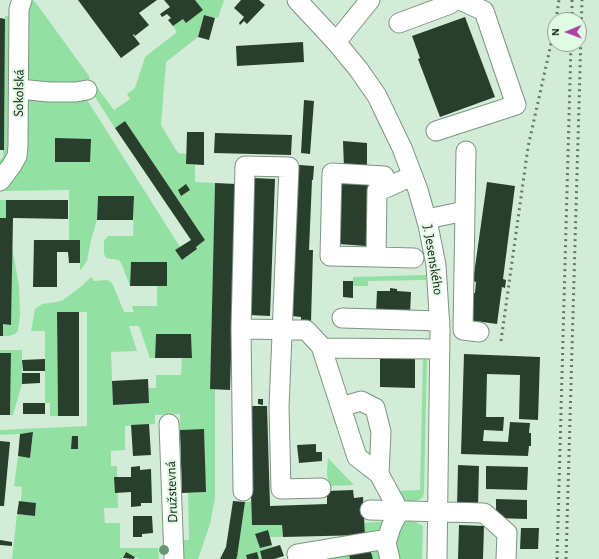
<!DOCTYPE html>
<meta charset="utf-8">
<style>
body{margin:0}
#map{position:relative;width:599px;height:559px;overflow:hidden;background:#d3ecd7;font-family:"Alegreya Sans",sans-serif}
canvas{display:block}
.north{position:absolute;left:547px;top:12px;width:40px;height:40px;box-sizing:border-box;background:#e0fae4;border:1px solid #8ea191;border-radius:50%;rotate:269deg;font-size:11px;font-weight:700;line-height:16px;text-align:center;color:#131c15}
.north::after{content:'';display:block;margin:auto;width:14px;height:18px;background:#ab43a6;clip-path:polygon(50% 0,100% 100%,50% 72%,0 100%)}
</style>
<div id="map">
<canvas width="599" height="559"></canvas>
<div class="north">N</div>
</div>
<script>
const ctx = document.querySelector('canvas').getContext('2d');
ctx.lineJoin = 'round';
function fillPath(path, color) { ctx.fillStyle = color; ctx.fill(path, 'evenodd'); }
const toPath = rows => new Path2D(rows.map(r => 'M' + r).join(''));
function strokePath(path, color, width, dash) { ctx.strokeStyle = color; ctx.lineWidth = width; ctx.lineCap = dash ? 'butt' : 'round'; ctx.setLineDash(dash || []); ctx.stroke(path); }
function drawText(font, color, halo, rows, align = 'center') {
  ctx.font = font + ' "Alegreya Sans",sans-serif'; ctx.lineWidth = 4; ctx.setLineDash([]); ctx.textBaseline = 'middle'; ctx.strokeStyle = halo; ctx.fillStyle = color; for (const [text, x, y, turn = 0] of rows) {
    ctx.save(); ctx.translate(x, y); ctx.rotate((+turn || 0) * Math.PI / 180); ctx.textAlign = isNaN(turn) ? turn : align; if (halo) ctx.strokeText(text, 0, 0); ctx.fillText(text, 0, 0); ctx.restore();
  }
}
fillPath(toPath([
 [29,0,32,0,36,3,89,76,90,82,89,84,28,83],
 [195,0,224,0,218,18,204,15,198,37,166,62,161,125,178,153,186,154,186,164,195,165,195,182,215,183,210,389,215,389,215,498,210,524,198,559,182,559,181,540,189,540,188,493,205,492,204,429,180,430,180,414,155,415,155,424,125,426,125,450,111,451,111,466,117,466,118,508,104,508,105,523,120,523,120,548,158,548,159,559,140,559,126,552,123,559,12,559,17,514,35,516,36,503,21,501,22,487,14,486,18,456,30,458,33,433,0,435,0,430,87,426,87,312,57,312,58,416,50,416,50,403,45,403,45,331,31,331,35,309,42,304,57,302,63,300,83,285,91,277,94,281,106,280,110,281,113,285,124,312,134,312,132,306,157,306,157,286,167,286,167,262,131,262,130,286,122,265,119,260,106,258,104,254,104,241,108,236,133,236,134,196,98,196,97,220,91,240,87,261,80,271,80,241,69,240,69,190,3,191,14,179,19,172,28,148,28,96,84,95,180,247,175,250,182,260,187,257,197,249,196,247,205,240,125,121,115,128,93,94,93,89,96,86,114,110,130,99,127,94,135,88,145,57,177,32,173,26,183,19,203,10],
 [129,326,139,326,150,358,155,358,156,334,191,334,192,358,182,358,181,375,156,375,156,388,148,388,149,403,113,405,111,352,137,351],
 [5,16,14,16,11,150,0,172,0,160,3,157,3,150,4,149],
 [0,200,6,200,6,218,0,218],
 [12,246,19,286,20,315,18,331,15,334,9,336,3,336,3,324,11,324],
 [426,275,426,280,368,281,368,286,353,286,353,277],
 [0,350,22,350,22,384,13,415,10,415,11,353,0,353],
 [423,356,427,357,424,493,423,497,417,501,405,501,402,500,394,491,420,490],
 [328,458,354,485,328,486,327,471],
 [245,502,251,502,252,525,282,525,283,537,270,537,255,534,260,548,272,545,273,547,260,551,262,559,259,559,257,552,246,555,247,559,236,559],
 [401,520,416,522,423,526,422,559,398,559,393,540],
 [389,521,382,531,365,535,365,523],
 [378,545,382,559,373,559,370,549,349,555,350,559,325,559]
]), '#92e1a2');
fillPath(toPath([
 [78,0,157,0,139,13,149,25,135,36,134,34,133,35,140,44,121,58],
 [164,0,195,0,203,10,186,23,183,19,173,26,168,20,171,18,167,14,162,17,160,14,170,7],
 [241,0,259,0,265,5,247,24,244,21,240,25,239,23,244,17,234,8],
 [204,15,215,18,209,40,198,37],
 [465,17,495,97,440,117,418,59,420,58,412,36],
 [0,18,5,19,4,150,0,150],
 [303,42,304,62,237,66,236,46],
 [304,100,314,101,310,154,301,153],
 [125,121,205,240,196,247,197,249,182,260,175,250,191,240,115,128],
 [187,132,204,132,204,165,186,164],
 [215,133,292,135,291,155,214,153],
 [55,138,91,139,90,162,55,162],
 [343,141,367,143,367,169,344,168],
 [299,165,314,166,313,180,312,180,309,250,313,250,311,322,301,321,301,317,292,316,296,180,299,180],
 [253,178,275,179,270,316,249,315],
 [341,181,369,184,366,246,339,244],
 [487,182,515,186,503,279,506,280,505,288,502,287,497,324,468,320,472,293,475,293,476,282,473,281],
 [215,183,236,184,230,390,210,389],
 [186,184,190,190,181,196,178,190],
 [98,196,134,196,133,220,97,220],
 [6,200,68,200,68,219,13,218,11,325,3,324,3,336,0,336,0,218,6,218],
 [34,240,80,240,80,263,69,263,68,252,57,252,57,287,33,287],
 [131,262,167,262,167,286,130,286],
 [343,281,353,281,353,298,343,297],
 [390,288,397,289,397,291,411,292,410,314,376,313,377,291,390,291],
 [57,312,79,312,79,416,58,416],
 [156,334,191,334,192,358,155,358],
 [0,353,11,353,10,415,0,415],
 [464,354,540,357,538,420,519,419,520,375,487,374,486,417,504,417,503,431,484,430,483,441,508,442,510,422,530,423,529,433,531,433,531,446,529,446,528,456,461,454],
 [380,358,415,358,415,388,380,387],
 [45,359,45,371,23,371,22,360],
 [22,373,40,373,40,383,22,384],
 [148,379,149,403,113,405,112,381],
 [258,399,263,399,263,405,258,404],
 [23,403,45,403,45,414,23,414],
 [248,406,267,406,270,506,327,504,327,491,353,490,354,498,363,497,365,535,283,537,282,525,252,525],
 [149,424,151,455,133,456,131,425],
 [204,429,206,492,182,493,180,430],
 [33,432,30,458,18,456,20,434],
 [72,436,78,436,78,449,71,449],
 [0,441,10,442,4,506,0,506],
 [316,444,316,452,322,452,322,461,299,463,297,445],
 [458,465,479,466,478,507,457,507],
 [140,466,140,470,151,469,152,503,141,503,141,506,131,507,131,492,115,493,114,477,131,477,131,467],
 [486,466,528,467,527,490,486,489],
 [496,499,527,500,527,519,496,518],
 [19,501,36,503,35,516,17,514],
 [233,501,245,502,237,557,236,559,220,559,226,547],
 [133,516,152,516,153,533,142,534,142,537,133,537],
 [459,525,484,526,483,559,458,559],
 [521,528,539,528,538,549,520,549],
 [268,530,272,545,260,548,255,534],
 [0,540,12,542,12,546,0,545],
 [280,545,284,556,274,559,262,559,260,551],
 [370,549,373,559,350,559,349,555],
 [126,552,135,557,134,559,123,558],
 [257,552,259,559,247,559,246,555]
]), '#293e2d');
const minor = toPath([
 [297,0,336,42,359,70,377,96,402,148,418,190,428,225,436,265,440,329,437,559],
 [399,23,450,4,453,0],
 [336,42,370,0],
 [19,89,49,92,76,92,87,90],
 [436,131,516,105,484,11,460,0],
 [0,181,12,165,17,156,18,146,19,9,22,0],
 [388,187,384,176,332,173,330,256,376,257,377,191,388,187,401,181,413,176],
 [465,211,466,151],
 [427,219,465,211,463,330,479,332],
 [376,257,414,258],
 [342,318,440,321],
 [241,329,245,166,289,167,279,407,281,489,321,488],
 [322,348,440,349],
 [341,407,361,401,375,408,381,432,379,474],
 [169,424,174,559],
 [243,491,241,329,306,330,321,346,357,457,379,474,399,511,391,527,386,543,390,559],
 [370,510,484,513,507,533,506,559],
 [298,559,297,554,387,539]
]);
strokePath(minor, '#7e9581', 21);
strokePath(minor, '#fff', 19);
strokePath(toPath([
 [556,20,559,0],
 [572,20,572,0],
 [501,341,528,147,555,26],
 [557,559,571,44],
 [566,559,582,0]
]), '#667669', 3, [2, 4]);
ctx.fillStyle = '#6a9676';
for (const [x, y] of [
 [164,550]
]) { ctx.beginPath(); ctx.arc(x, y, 5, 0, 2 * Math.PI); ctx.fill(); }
drawText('14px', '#131c15', '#e0fae4', [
 ["Sokolská",19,93,-89],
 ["J. Jesenského",433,260,81],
 ["Družstevná",172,492,-92]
]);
</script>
